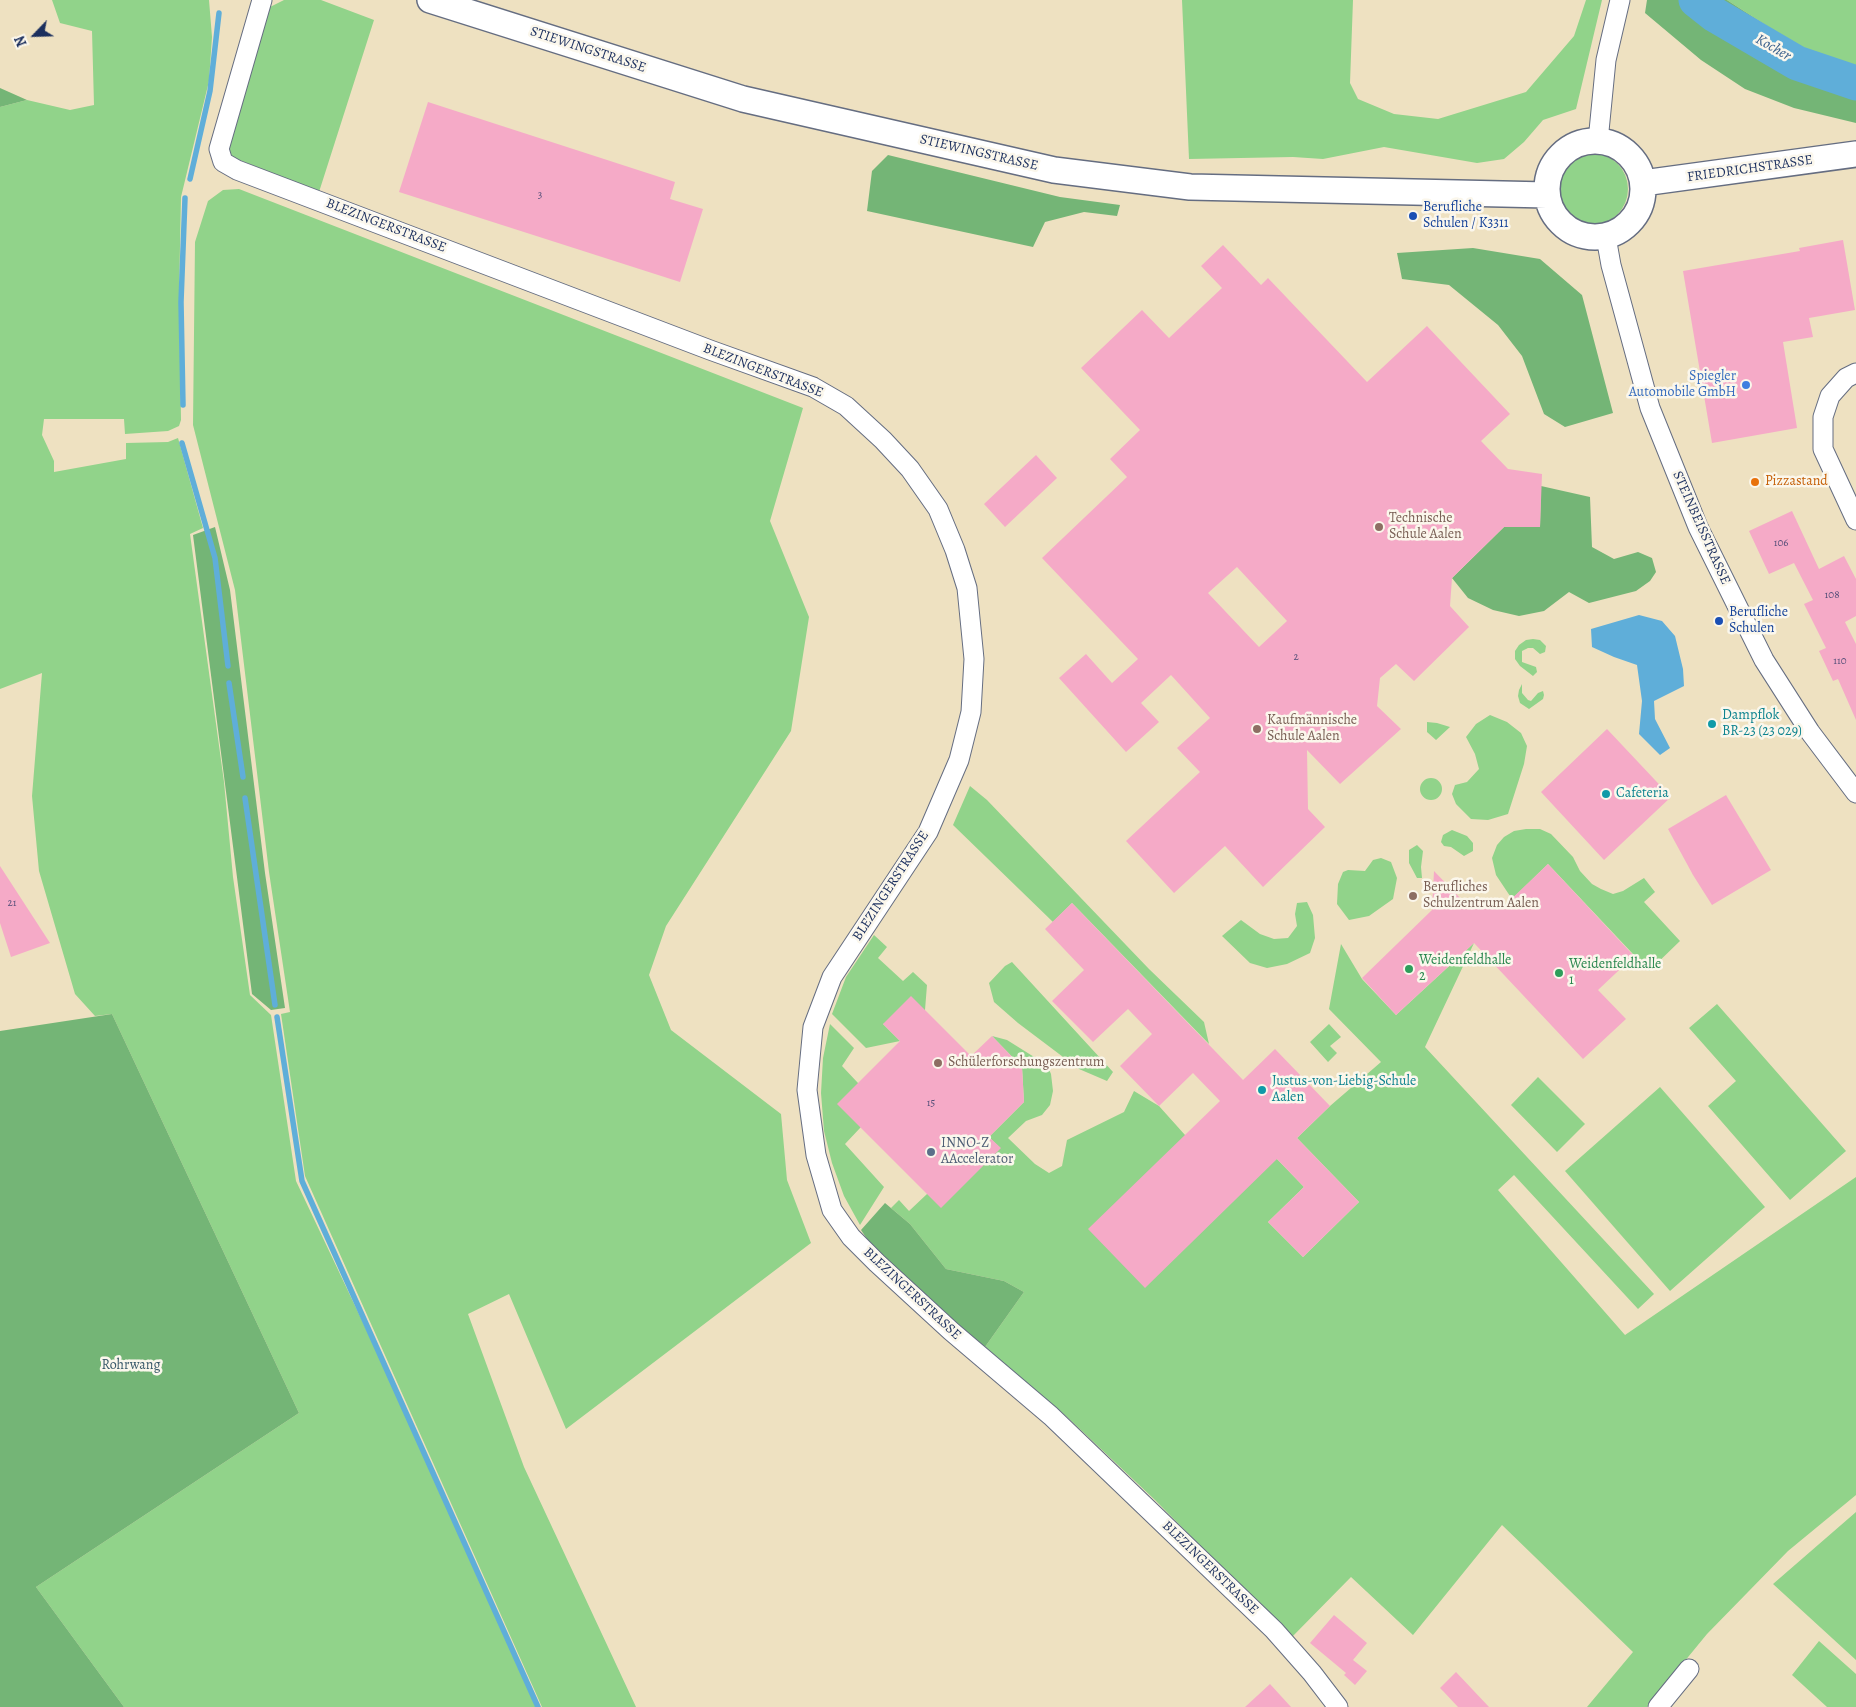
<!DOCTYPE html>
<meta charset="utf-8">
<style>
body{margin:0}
#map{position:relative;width:1856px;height:1707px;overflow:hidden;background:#eee1c1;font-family:Alegreya,serif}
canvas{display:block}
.north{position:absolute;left:10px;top:10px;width:50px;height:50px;-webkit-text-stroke:4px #fbf7ec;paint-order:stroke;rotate:246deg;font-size:14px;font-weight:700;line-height:20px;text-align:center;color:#1b2f5e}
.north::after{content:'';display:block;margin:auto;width:18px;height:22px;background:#1b2f5e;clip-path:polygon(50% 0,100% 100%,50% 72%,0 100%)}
</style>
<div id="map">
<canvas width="1856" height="1707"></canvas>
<div class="north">N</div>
</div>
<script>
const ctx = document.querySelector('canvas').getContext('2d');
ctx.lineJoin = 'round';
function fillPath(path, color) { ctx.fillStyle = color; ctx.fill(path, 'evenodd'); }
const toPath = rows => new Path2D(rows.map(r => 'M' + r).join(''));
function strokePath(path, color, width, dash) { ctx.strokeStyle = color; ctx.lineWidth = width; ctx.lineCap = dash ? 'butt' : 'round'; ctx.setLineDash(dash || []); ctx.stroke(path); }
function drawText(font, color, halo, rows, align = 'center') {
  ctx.font = font + ' Alegreya,serif'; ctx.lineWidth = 5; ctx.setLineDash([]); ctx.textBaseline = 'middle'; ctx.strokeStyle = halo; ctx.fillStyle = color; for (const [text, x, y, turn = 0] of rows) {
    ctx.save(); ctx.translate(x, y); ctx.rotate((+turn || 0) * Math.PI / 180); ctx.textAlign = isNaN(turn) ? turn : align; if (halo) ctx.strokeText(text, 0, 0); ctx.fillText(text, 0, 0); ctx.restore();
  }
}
fillPath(toPath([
 [52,0,209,0,212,37,209,81,181,197,179,295,181,420,179,426,168,431,125,434,124,419,44,419,42,435,54,461,54,472,126,459,126,443,168,442,178,438,203,528,190,534,224,782,233,877,250,995,271,1015,296,1181,384,1367,536,1707,124,1707,36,1587,299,1413,112,1014,95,1016,75,994,39,871,32,796,42,673,0,689,0,107,27,100,70,110,94,105,92,31,60,23],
 [284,0,321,0,374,20,319,192,227,155,270,7],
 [1182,0,1353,0,1350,83,1358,99,1394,114,1438,119,1526,92,1574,36,1586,0,1602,0,1576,109,1543,120,1524,142,1504,159,1477,163,1384,147,1323,159,1293,157,1189,159],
 [1727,0,1856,0,1856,69,1845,69,1815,57],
 '1556 189a36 36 0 1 1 72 0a36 36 0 1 1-72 0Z',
 [239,189,803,408,770,521,809,617,791,731,666,926,649,975,671,1030,781,1114,787,1180,811,1243,566,1429,509,1294,468,1314,524,1467,636,1707,542,1707,305,1176,281,1014,290,1012,269,872,235,590,193,425,195,242,208,201,223,190],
 [1533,639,1540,640,1546,646,1545,652,1540,654,1533,648,1528,648,1522,651,1522,662,1536,667,1537,672,1533,676,1520,666,1515,659,1515,651,1519,645,1526,640],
 [1522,684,1522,693,1528,700,1531,701,1538,693,1543,691,1544,695,1543,699,1529,709,1520,703,1518,696,1519,690],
 [1490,715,1507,722,1521,733,1527,746,1524,764,1508,814,1488,820,1471,819,1456,804,1452,794,1455,785,1467,782,1479,769,1475,754,1466,737,1476,724],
 [1427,722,1437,723,1450,727,1436,740,1427,732],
 '1420 789a11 11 0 1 1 22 0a11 11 0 1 1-22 0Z',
 [970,786,987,800,1149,969,1204,1022,1209,1044,1072,903,1053,922,953,825],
 [1526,829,1540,829,1551,834,1573,857,1580,871,1592,884,1601,889,1613,894,1623,891,1644,878,1655,892,1644,902,1680,941,1649,971,1548,864,1512,899,1496,875,1492,858,1497,845,1504,837,1514,831],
 [1452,830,1467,836,1473,843,1473,851,1464,856,1451,847,1444,846,1441,842,1443,835],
 [1417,845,1423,851,1421,867,1422,878,1417,878,1409,863,1409,850],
 [1381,858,1391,862,1397,878,1393,899,1369,916,1349,920,1337,904,1338,884,1343,872,1348,870,1365,871,1373,860],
 [1307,902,1313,915,1315,938,1310,953,1287,964,1267,968,1250,963,1222,936,1241,920,1260,934,1274,939,1288,938,1297,926,1295,914,1297,903],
 [874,935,887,947,878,958,903,981,913,972,927,985,925,1010,883,1024,900,1041,866,1048,832,1014,846,977],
 [1474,943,1425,1047,1654,1294,1638,1309,1514,1175,1498,1190,1625,1335,1856,1177,1856,1495,1788,1551,1707,1634,1647,1707,1587,1707,1633,1652,1502,1525,1413,1635,1351,1577,1291,1638,1155,1500,1066,1416,985,1347,1024,1292,1004,1281,946,1269,910,1224,891,1208,899,1200,909,1211,927,1194,1000,1148,989,1137,1024,1102,1022,1067,992,1036,1007,1040,1047,1065,1051,1074,1053,1091,1050,1105,1042,1115,1026,1121,1008,1138,1035,1164,1049,1173,1062,1166,1067,1140,1124,1112,1134,1091,1159,1106,1185,1135,1277,1159,1304,1187,1268,1222,1303,1257,1359,1202,1297,1138,1330,1106,1381,1062,1329,1009,1341,944,1362,979,1396,1015],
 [1012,962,1113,1072,1107,1081,1079,1069,1018,1023,994,1002,989,983,1005,966],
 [1717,1004,1846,1151,1790,1200,1708,1106,1736,1081,1689,1028],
 [830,1024,854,1048,842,1066,858,1083,861,1127,845,1144,884,1187,860,1225,844,1196,832,1163,824,1131,821,1093,823,1058],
 [1329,1024,1341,1037,1330,1046,1337,1053,1328,1062,1310,1042],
 [1538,1077,1585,1124,1557,1152,1511,1105],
 [1660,1087,1765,1207,1670,1291,1565,1171],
 [1856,1512,1856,1660,1773,1584],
 [1819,1641,1856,1674,1856,1707,1827,1707,1792,1675]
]), '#91d38a');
fillPath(toPath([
 [1647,0,1727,0,1815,57,1845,69,1856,69,1856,123,1794,108,1745,89,1701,60,1645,13],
 [0,88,27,100,0,107],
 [888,155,1060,197,1120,205,1117,216,1084,212,1045,222,1033,247,867,211,872,171],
 [1473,248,1540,259,1582,295,1613,413,1565,427,1544,414,1522,356,1498,325,1449,285,1402,279,1397,253],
 [1541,486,1590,497,1592,547,1614,559,1638,552,1652,558,1656,572,1650,581,1636,591,1589,603,1569,592,1544,611,1519,616,1493,610,1468,598,1452,578,1504,527,1540,527],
 [215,527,230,590,265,873,285,1008,271,1010,252,994,193,535],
 [112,1014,299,1413,36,1587,124,1707,0,1707,0,1031],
 [885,1203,910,1224,946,1269,1004,1281,1024,1292,985,1347,913,1290,881,1260,861,1230]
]), '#74b576');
fillPath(toPath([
 [1639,615,1662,621,1675,636,1683,669,1684,686,1654,701,1655,719,1670,748,1660,755,1639,734,1642,701,1637,665,1614,657,1592,647,1591,629]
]), '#5faed9');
strokePath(toPath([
 [190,179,210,91,219,13],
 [183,405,181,302,185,198],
 [182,443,215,558,228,666],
 [229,683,243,777],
 [245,798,275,1005],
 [277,1017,302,1181,538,1707]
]), '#5faed9', 5.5);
strokePath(toPath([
 [1696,0,1715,15,1797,63,1856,83]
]), '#5faed9', 35);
fillPath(toPath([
 [428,102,675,182,670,199,703,209,680,282,399,192],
 [1843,240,1855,310,1809,318,1813,337,1783,342,1797,428,1712,443,1683,271,1800,251,1799,248],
 [1223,245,1261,285,1268,278,1367,382,1427,326,1510,414,1481,441,1508,469,1542,474,1540,527,1504,527,1452,578,1450,606,1469,627,1414,681,1396,664,1380,678,1377,706,1401,729,1340,784,1307,750,1308,809,1325,827,1263,887,1225,846,1174,893,1126,841,1200,772,1177,748,1210,718,1171,675,1141,703,1159,722,1126,752,1059,678,1086,654,1112,683,1138,659,1042,558,1127,477,1110,459,1140,430,1081,368,1142,310,1169,338,1222,288,1201,266],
 [1237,567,1287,621,1259,647,1208,593],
 [1036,455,1057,478,1005,527,984,504],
 [1792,511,1819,569,1844,556,1856,579,1856,616,1845,622,1856,644,1856,720,1838,679,1833,681,1819,651,1826,648,1804,604,1813,600,1794,563,1769,574,1749,531],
 [1607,729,1671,797,1604,860,1541,792],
 [1726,795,1771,870,1712,905,1693,875,1668,829],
 [1548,864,1634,956,1598,990,1626,1019,1583,1059,1474,943,1396,1015,1362,978,1432,910,1434,871,1463,901,1505,905],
 [0,866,50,943,11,957,0,923],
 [1072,903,1243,1080,1275,1049,1330,1106,1297,1138,1359,1202,1303,1257,1268,1222,1304,1187,1277,1159,1145,1288,1088,1229,1220,1101,1193,1073,1159,1106,1120,1066,1152,1034,1128,1009,1093,1042,1052,1001,1084,970,1045,929],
 [911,996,971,1056,992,1036,1022,1067,1024,1102,989,1137,1001,1148,941,1208,837,1104,900,1041,883,1024],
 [1334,1615,1367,1643,1353,1660,1367,1671,1355,1685,1344,1675,1346,1673,1310,1643],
 [1456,1672,1489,1707,1458,1707,1443,1691,1440,1688],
 [1270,1684,1291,1707,1245,1707]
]), '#f5aac7');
const minor = toPath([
 [262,0,219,149,223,162,237,170,710,350,813,387,846,406,883,440,910,469,938,509,955,550,967,588,974,659,971,712,959,760,928,832,832,977,813,1027,807,1090,816,1155,832,1210,851,1237,877,1263,951,1331,1051,1416,1274,1630,1312,1673,1338,1707],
 [1598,141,1606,60,1620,0],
 [1606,237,1611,265,1650,408,1698,527,1764,660,1810,732,1856,793],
 [1856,373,1846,378,1830,396,1823,417,1823,449,1856,520],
 [1658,1707,1689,1669]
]);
const major = toPath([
 [430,0,743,99,1054,170,1190,187,1547,195],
 '1547 189a48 48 0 1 1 96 0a48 48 0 1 1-96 0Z',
 [1643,183,1856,154]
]);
strokePath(minor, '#656d81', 21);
strokePath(major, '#656d81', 28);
strokePath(minor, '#fff', 19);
strokePath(major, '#fff', 25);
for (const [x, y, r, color] of [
 [1413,216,5,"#1a4fb4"],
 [1746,385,5,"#3f7fe0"],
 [1755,482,5,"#e8710a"],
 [1379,527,5,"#8d6e63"],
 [1719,621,5,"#1a4fb4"],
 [1712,724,5,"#0f9aa8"],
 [1257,729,5,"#8d6e63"],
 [1606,794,5,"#0f9aa8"],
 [1413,896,5,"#8d6e63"],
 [1409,969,5,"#2e9e5b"],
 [1559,973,5,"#2e9e5b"],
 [938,1063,5,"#8d6e63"],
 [1262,1090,5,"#0f9aa8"],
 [931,1152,5,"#5c6f8a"]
]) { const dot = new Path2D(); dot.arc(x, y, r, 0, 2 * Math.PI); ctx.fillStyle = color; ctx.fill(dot); strokePath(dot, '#fbf7ec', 2); }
drawText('11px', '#524e78', null, [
 ["3",540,195],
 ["106",1781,543],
 ["108",1832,595],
 ["2",1296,657],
 ["110",1840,661],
 ["21",12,903],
 ["15",931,1103]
]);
drawText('14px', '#1b2f5e', '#fbf7ec', [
 ["STIEWINGSTRASSE",588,50,18],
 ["STIEWINGSTRASSE",979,153,13],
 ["FRIEDRICHSTRASSE",1750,169,-8],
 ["BLEZINGERSTRASSE",386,226,21],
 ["BLEZINGERSTRASSE",763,371,21],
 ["STEINBEISSTRASSE",1701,528,66],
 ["BLEZINGERSTRASSE",891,886,-57],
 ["BLEZINGERSTRASSE",912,1294,43],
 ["BLEZINGERSTRASSE",1210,1568,44]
]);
drawText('14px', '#164399', '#fbf7ec', [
 ["Berufliche",1423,208],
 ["Schulen / K3311",1423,224],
 ["Berufliche",1729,613],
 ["Schulen",1729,629]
], 'left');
drawText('14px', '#366cbe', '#fbf7ec', [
 ["Spiegler",1736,377],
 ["Automobile GmbH",1736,393]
], 'right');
drawText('14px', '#c56008', '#fbf7ec', [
 ["Pizzastand",1765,482]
], 'left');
drawText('14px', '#785e54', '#fbf7ec', [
 ["Technische",1389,519],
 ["Schule Aalen",1389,535],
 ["Kaufmännische",1267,721],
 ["Schule Aalen",1267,737],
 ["Berufliches",1423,888],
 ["Schulzentrum Aalen",1423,904],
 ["Schülerforschungszentrum",948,1063]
], 'left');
drawText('14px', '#0d838f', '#fbf7ec', [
 ["Dampflok",1722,716],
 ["BR-23 (23 029)",1722,732],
 ["Cafeteria",1616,794],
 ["Justus-von-Liebig-Schule",1272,1082],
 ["Aalen",1272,1098]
], 'left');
drawText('14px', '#27864d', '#fbf7ec', [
 ["Weidenfeldhalle",1419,961],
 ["2",1419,977],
 ["Weidenfeldhalle",1569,965],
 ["1",1569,981]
], 'left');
drawText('14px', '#4e5e75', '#fbf7ec', [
 ["INNO-Z",941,1144],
 ["AAccelerator",941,1160]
], 'left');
drawText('14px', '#385869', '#fbf7ec', [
 ["Rohrwang",131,1366]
]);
drawText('italic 15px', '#335b89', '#fbf7ec', [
 ["Kocher",1773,48,30]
]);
</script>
